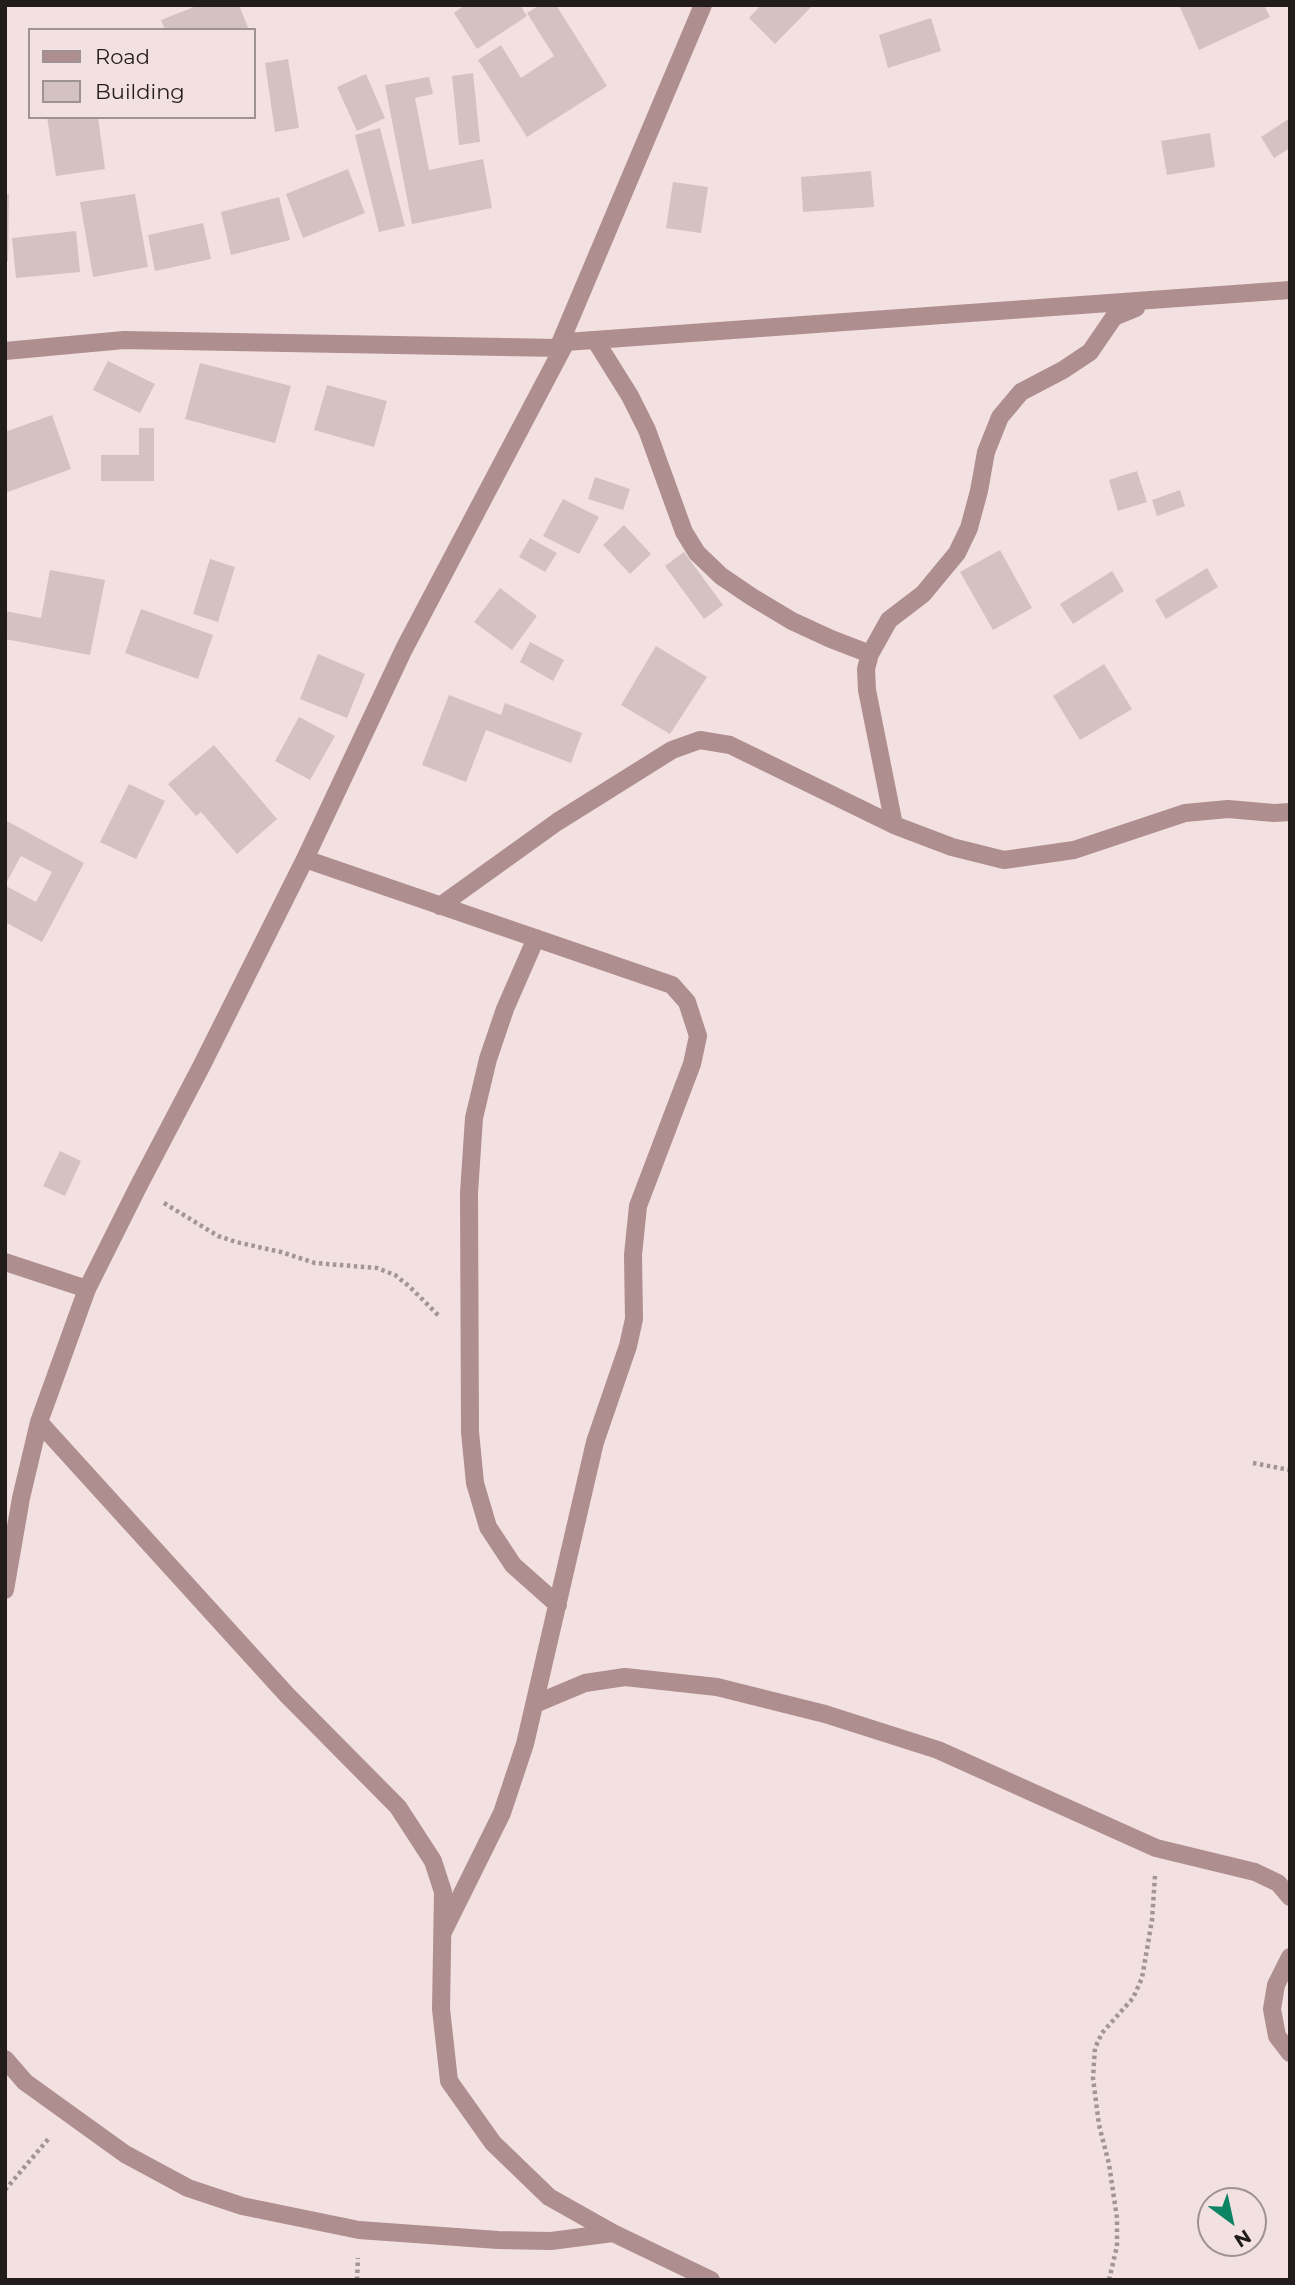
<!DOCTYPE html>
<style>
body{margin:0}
#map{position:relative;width:1295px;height:2285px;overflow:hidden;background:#f3e0e0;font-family:Montserrat,sans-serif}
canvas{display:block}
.frame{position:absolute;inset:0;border:7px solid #221c1c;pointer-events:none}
.legend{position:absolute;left:28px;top:28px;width:228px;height:91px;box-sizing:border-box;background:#f3e0e0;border:2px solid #9f9292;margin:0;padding:9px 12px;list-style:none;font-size:21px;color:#221c1c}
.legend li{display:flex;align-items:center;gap:14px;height:35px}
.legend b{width:35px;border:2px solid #9f9292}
.north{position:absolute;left:1197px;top:2187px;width:70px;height:70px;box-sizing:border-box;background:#f3e0e0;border:2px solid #9f9292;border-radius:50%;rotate:147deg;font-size:19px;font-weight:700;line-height:28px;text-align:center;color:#221c1c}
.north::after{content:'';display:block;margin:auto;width:24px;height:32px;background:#0d8565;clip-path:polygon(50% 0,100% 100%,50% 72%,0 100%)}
</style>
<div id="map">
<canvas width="1295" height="2285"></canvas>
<div class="frame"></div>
<ul class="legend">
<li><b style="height:9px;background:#ae8e8e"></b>Road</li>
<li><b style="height:19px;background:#d4c1c1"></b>Building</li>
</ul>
<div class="north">N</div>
</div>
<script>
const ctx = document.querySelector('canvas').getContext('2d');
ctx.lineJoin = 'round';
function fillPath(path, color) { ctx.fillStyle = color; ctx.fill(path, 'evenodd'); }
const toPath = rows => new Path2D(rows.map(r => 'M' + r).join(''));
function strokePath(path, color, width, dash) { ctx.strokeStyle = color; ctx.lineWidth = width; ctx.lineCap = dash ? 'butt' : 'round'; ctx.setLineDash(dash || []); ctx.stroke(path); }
fillPath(toPath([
 [199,5,239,5,249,30,165,30,161,20],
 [465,5,520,5,527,16,477,49,454,13],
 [540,5,556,5,607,86,527,137,478,60,501,45,521,78,554,56,527,13],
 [761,5,813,5,775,44,749,18],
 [1179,5,1264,5,1270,17,1199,50],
 [931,18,941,51,888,68,879,35],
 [288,59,299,128,275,132,265,63],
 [473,73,480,142,459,145,452,76],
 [366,74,385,118,357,131,337,87],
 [429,77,433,94,415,98,429,170,483,159,492,208,412,224,385,85],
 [47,117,98,117,105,169,56,176],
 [1290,118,1290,148,1274,158,1261,137],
 [380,128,405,226,379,232,355,135],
 [1210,133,1215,167,1167,175,1161,141],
 [348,169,365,213,303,238,286,194],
 [871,171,874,207,803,212,801,177],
 [673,182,708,187,701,233,666,228],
 [5,194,9,194,8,261,5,261],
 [135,194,148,267,93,277,80,202],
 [279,197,290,240,231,255,221,212],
 [203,223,211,259,155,271,148,235],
 [76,231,80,272,16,278,12,238],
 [108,361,155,384,140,413,93,390],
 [200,363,291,386,275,443,185,419],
 [327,385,387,401,374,447,314,430],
 [52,415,71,469,5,493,5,432],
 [139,428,154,428,154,481,101,481,101,455,139,455],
 [1137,471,1147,502,1118,511,1109,480],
 [595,477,630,489,623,510,588,499],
 [1180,490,1185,506,1157,516,1152,500],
 [563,499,599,517,579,554,543,536],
 [624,525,651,554,630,574,603,545],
 [530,538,557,553,545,572,519,557],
 [1000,550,1032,608,993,630,960,572],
 [684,552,723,605,704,619,665,566],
 [210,559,235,567,218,622,193,614],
 [1207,568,1218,587,1166,619,1155,600],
 [50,570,105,580,90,655,5,639,5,611,41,618],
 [1112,571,1124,591,1073,624,1060,604],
 [500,588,537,616,512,650,474,622],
 [141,609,213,635,198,679,125,653],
 [530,642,564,660,553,681,520,662],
 [656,646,707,677,670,734,621,705],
 [318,654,365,674,347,718,300,699],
 [1104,664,1132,709,1080,740,1053,696],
 [449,695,501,715,505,703,582,733,571,763,486,730,466,782,422,765],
 [299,717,335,736,310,780,275,761],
 [214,745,277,819,237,854,201,812,196,816,168,784],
 [129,784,165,801,136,859,100,842],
 [5,820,84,863,42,942,5,922,5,888,6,886,36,902,52,872,21,856,5,885],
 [60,1151,81,1161,65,1196,43,1186]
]), '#d4c1c1');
strokePath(toPath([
 [164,1203,218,1236,236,1242,281,1252,315,1263,377,1268,395,1275,410,1287,439,1316],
 [1253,1463,1290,1470],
 [5,2190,50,2137],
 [357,2280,358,2258],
 [1109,2280,1117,2246,1117,2218,1109,2164,1099,2125,1093,2078,1095,2048,1102,2033,1133,1998,1142,1978,1152,1920,1155,1876]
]), '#a39595', 4.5, [3.5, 3.5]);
strokePath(toPath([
 [595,340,630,396,647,430,684,532,697,553,721,576,752,597,792,621,831,639,870,654],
 [558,348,703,5],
 [5,351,124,340,558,348,566,342,1290,290],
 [894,825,867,690,866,669,870,654,889,620,923,594,957,553,969,528,979,491,986,452,1000,417,1021,392,1063,370,1090,352,1114,317,1136,308],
 [305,859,672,985,687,1002,698,1036,692,1064,638,1206,633,1255,634,1319,628,1346,595,1442,525,1744,502,1813,443,1932],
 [440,906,557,822,672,750,700,740,730,745,894,825,952,847,1004,860,1074,850,1185,813,1228,809,1274,813,1290,812],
 [536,938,505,1009,488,1059,474,1118,469,1193,470,1432,475,1483,488,1527,513,1565,558,1605],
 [5,1262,87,1289],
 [39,1422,287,1695,398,1807,433,1861,443,1892,441,2009,449,2081,493,2143,549,2197,613,2233,711,2280],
 [5,1590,21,1498,39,1422,87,1289,138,1187,202,1065,305,859,404,649,566,342],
 [535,1704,585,1683,625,1677,717,1687,825,1714,938,1750,1156,1848,1255,1872,1278,1883,1290,1897],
 [1290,1957,1276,1985,1272,2009,1277,2036,1290,2053],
 [5,2059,25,2082,125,2154,188,2188,242,2206,359,2230,498,2240,551,2241,613,2233]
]), '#ae8e8e', 18);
</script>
